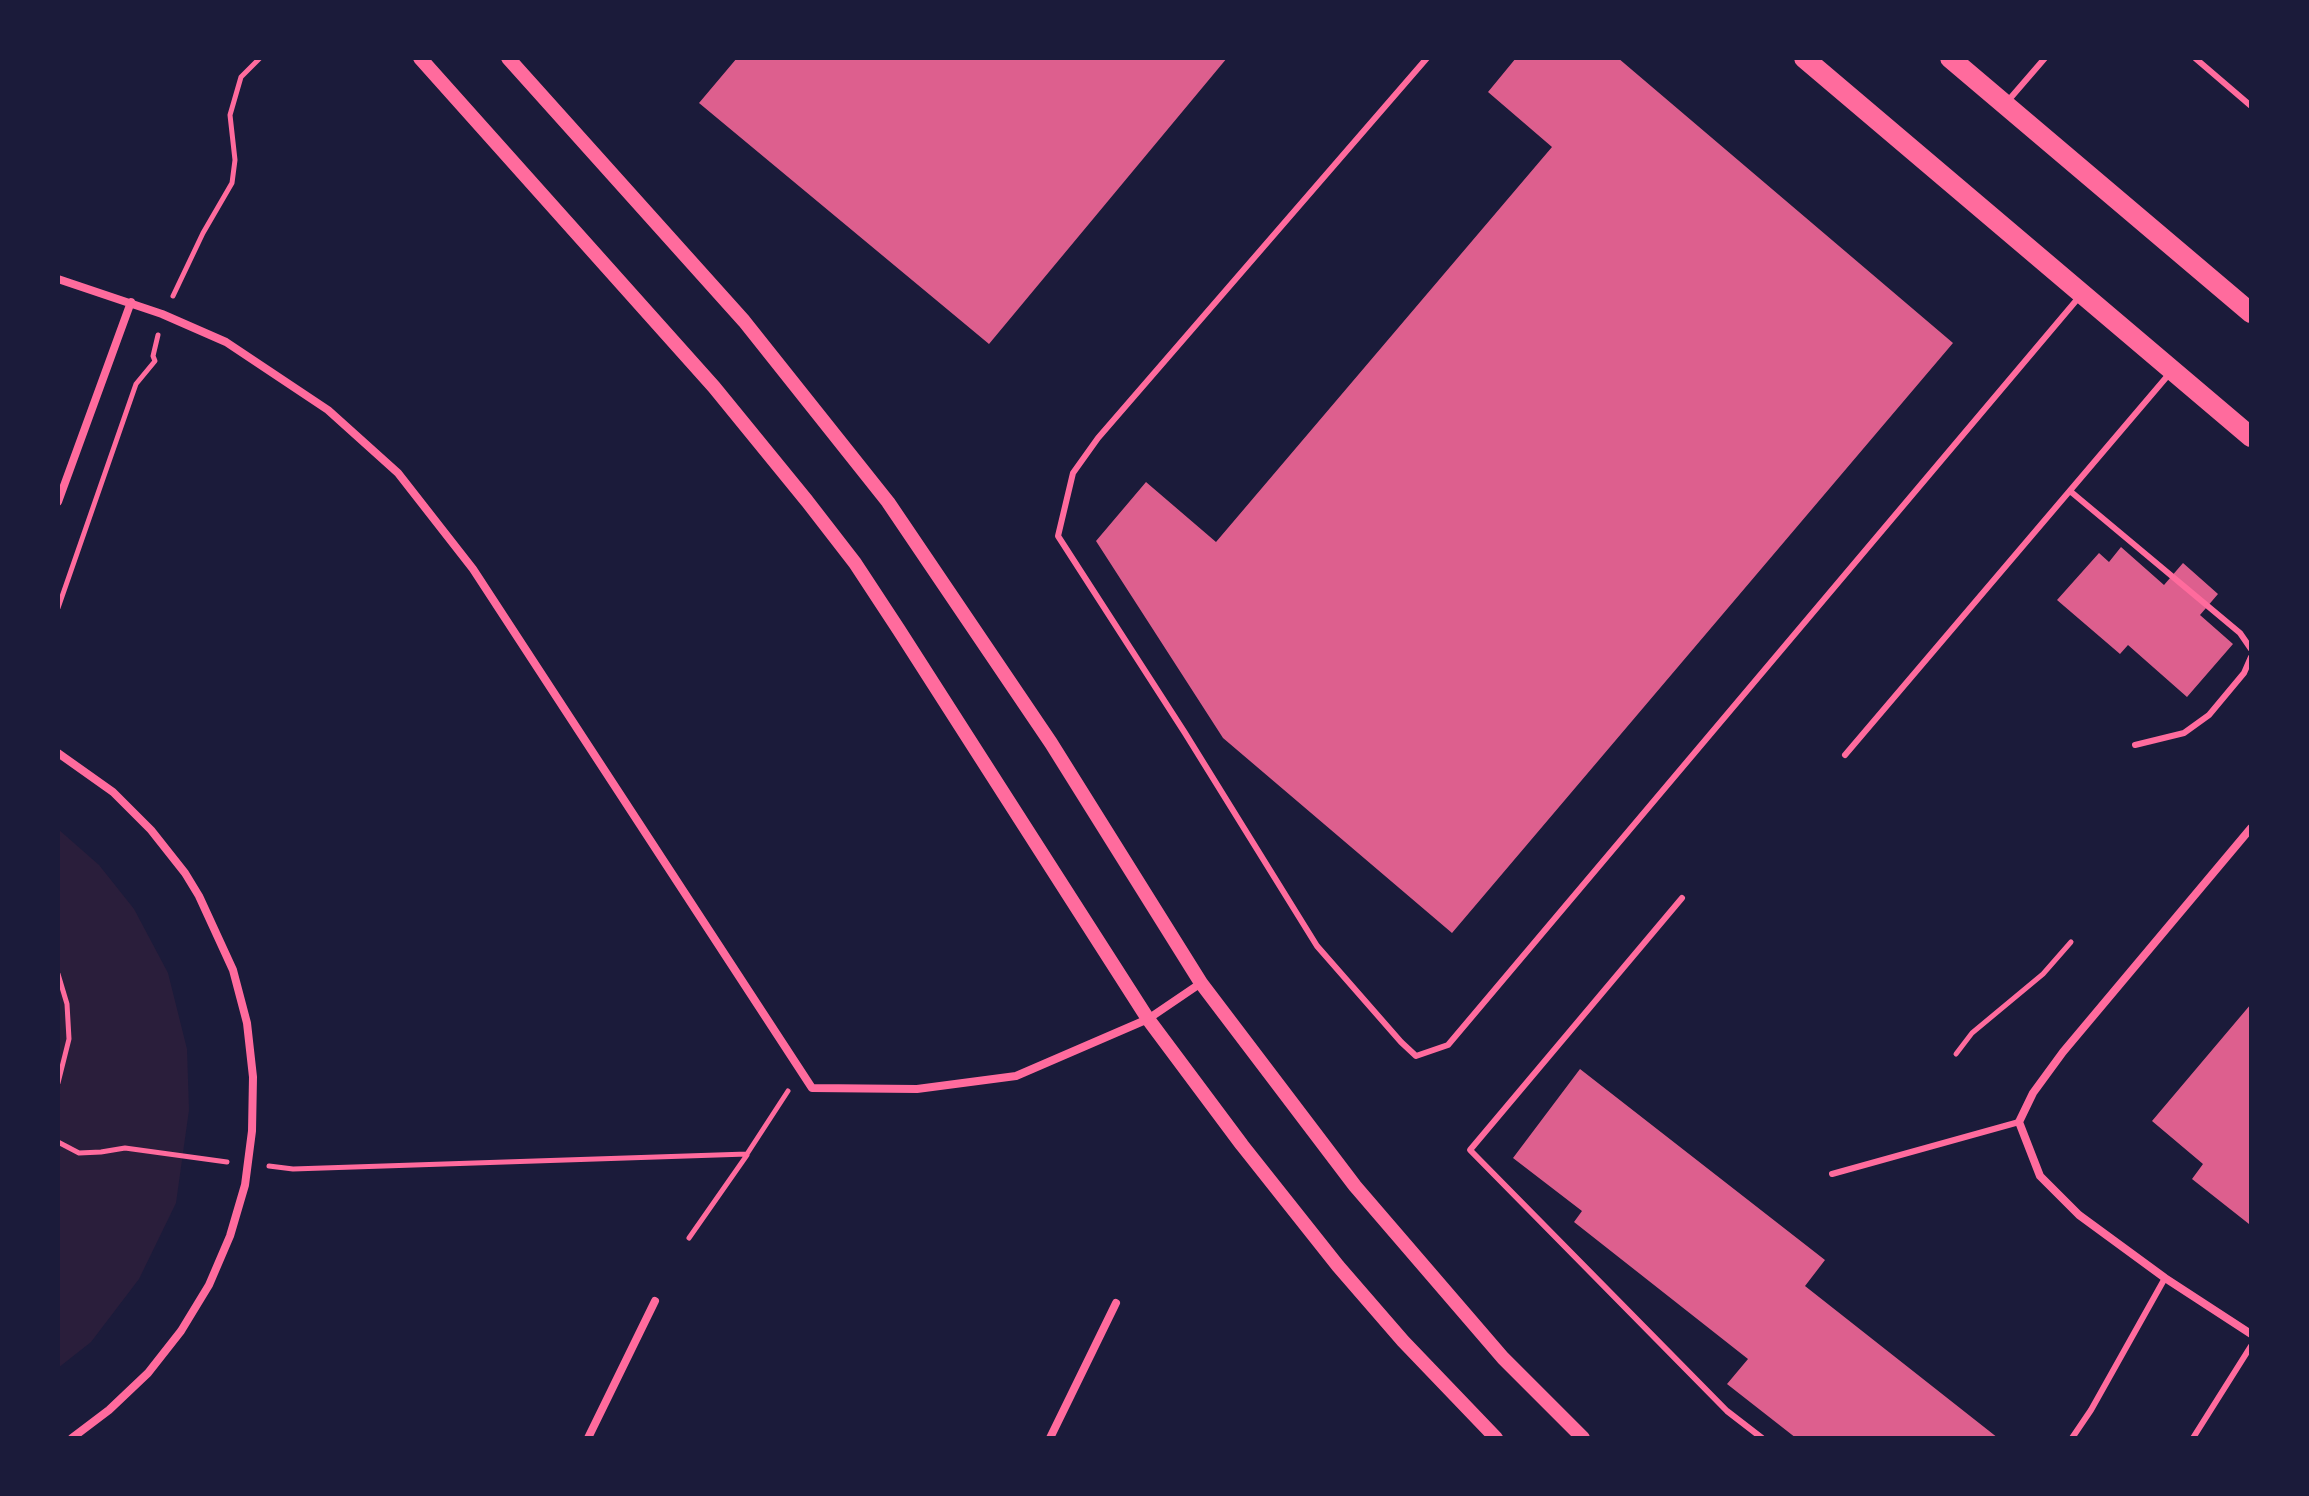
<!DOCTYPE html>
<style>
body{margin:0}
#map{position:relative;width:2309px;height:1496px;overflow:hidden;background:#1b1b3a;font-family:Overpass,sans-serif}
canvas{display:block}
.frame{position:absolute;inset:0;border:60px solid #1b1b3a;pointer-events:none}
</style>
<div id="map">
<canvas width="2309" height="1496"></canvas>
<div class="frame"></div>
</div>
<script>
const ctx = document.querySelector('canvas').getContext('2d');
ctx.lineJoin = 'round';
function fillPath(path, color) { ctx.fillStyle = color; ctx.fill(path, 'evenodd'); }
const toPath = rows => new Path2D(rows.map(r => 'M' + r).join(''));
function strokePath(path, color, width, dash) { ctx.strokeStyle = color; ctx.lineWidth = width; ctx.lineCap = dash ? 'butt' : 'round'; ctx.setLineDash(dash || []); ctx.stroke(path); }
fillPath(toPath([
 [58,829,99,865,134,909,168,973,187,1049,189,1110,176,1203,139,1279,91,1342,58,1368]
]), '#2a1e3b');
fillPath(toPath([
 [737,58,1227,58,989,344,699,103],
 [1516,58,1618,58,1953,343,1452,933,1223,738,1096,541,1146,482,1216,542,1552,147,1488,92],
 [2121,547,2164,585,2183,563,2218,594,2200,615,2233,644,2187,697,2128,645,2120,654,2057,600,2099,553,2109,562],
 [2251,1004,2251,1222,2249,1224,2192,1179,2203,1164,2152,1121],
 [1580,1069,1825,1260,1805,1286,1998,1438,1796,1438,1727,1384,1748,1359,1574,1222,1582,1211,1513,1158]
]), '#dd5f8e');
strokePath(toPath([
 [173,296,203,233,232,183,235,160,230,115,241,77,260,58],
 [58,608,136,384,155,361,153,356,158,335],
 [58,974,67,1004,69,1039,58,1083],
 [1956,1054,1972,1033,2043,974,2071,942],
 [58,1142,79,1153,101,1152,125,1148,227,1162],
 [269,1166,293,1169,747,1154,788,1091],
 [689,1238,747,1155]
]), '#ff6b9d', 5);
strokePath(toPath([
 [1427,58,1098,438,1073,473,1058,536,1185,733,1317,946,1401,1042,1416,1056,1448,1045,2080,296],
 [2195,58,2251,106],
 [2007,102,2045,58],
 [2070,491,2240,633,2251,649],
 [2135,745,2184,733,2209,715,2244,673,2251,657],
 [1845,755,2170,373],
 [1682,898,1470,1150,1727,1411,1762,1438],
 [1832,1174,2019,1122],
 [2072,1438,2091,1410,2165,1278],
 [2193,1438,2251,1346]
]), '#ff6b9d', 6);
strokePath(toPath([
 [58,279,162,314,226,342,328,410,398,473,473,569,812,1088,917,1089,1016,1076,1148,1019,1201,983],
 [58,502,131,302],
 [58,753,113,792,151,830,185,873,199,896,233,970,247,1023,253,1077,252,1131,245,1185,230,1236,209,1285,181,1331,148,1373,109,1410,72,1438],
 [2251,828,2063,1052,2033,1093,2019,1122,2040,1176,2079,1215,2165,1278,2251,1334],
 [588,1438,655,1301],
 [1050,1438,1116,1303]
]), '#ff6b9d', 8);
strokePath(toPath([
 [420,58,714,387,807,501,855,563,899,630,1148,1019,1242,1145,1338,1266,1403,1341,1496,1438],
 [508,58,744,321,888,502,1051,743,1201,983,1355,1186,1503,1358,1583,1438]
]), '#ff6b9d', 14);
strokePath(toPath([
 [1804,58,2251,437],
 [1950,58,2251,313]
]), '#ff6b9d', 20);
</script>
